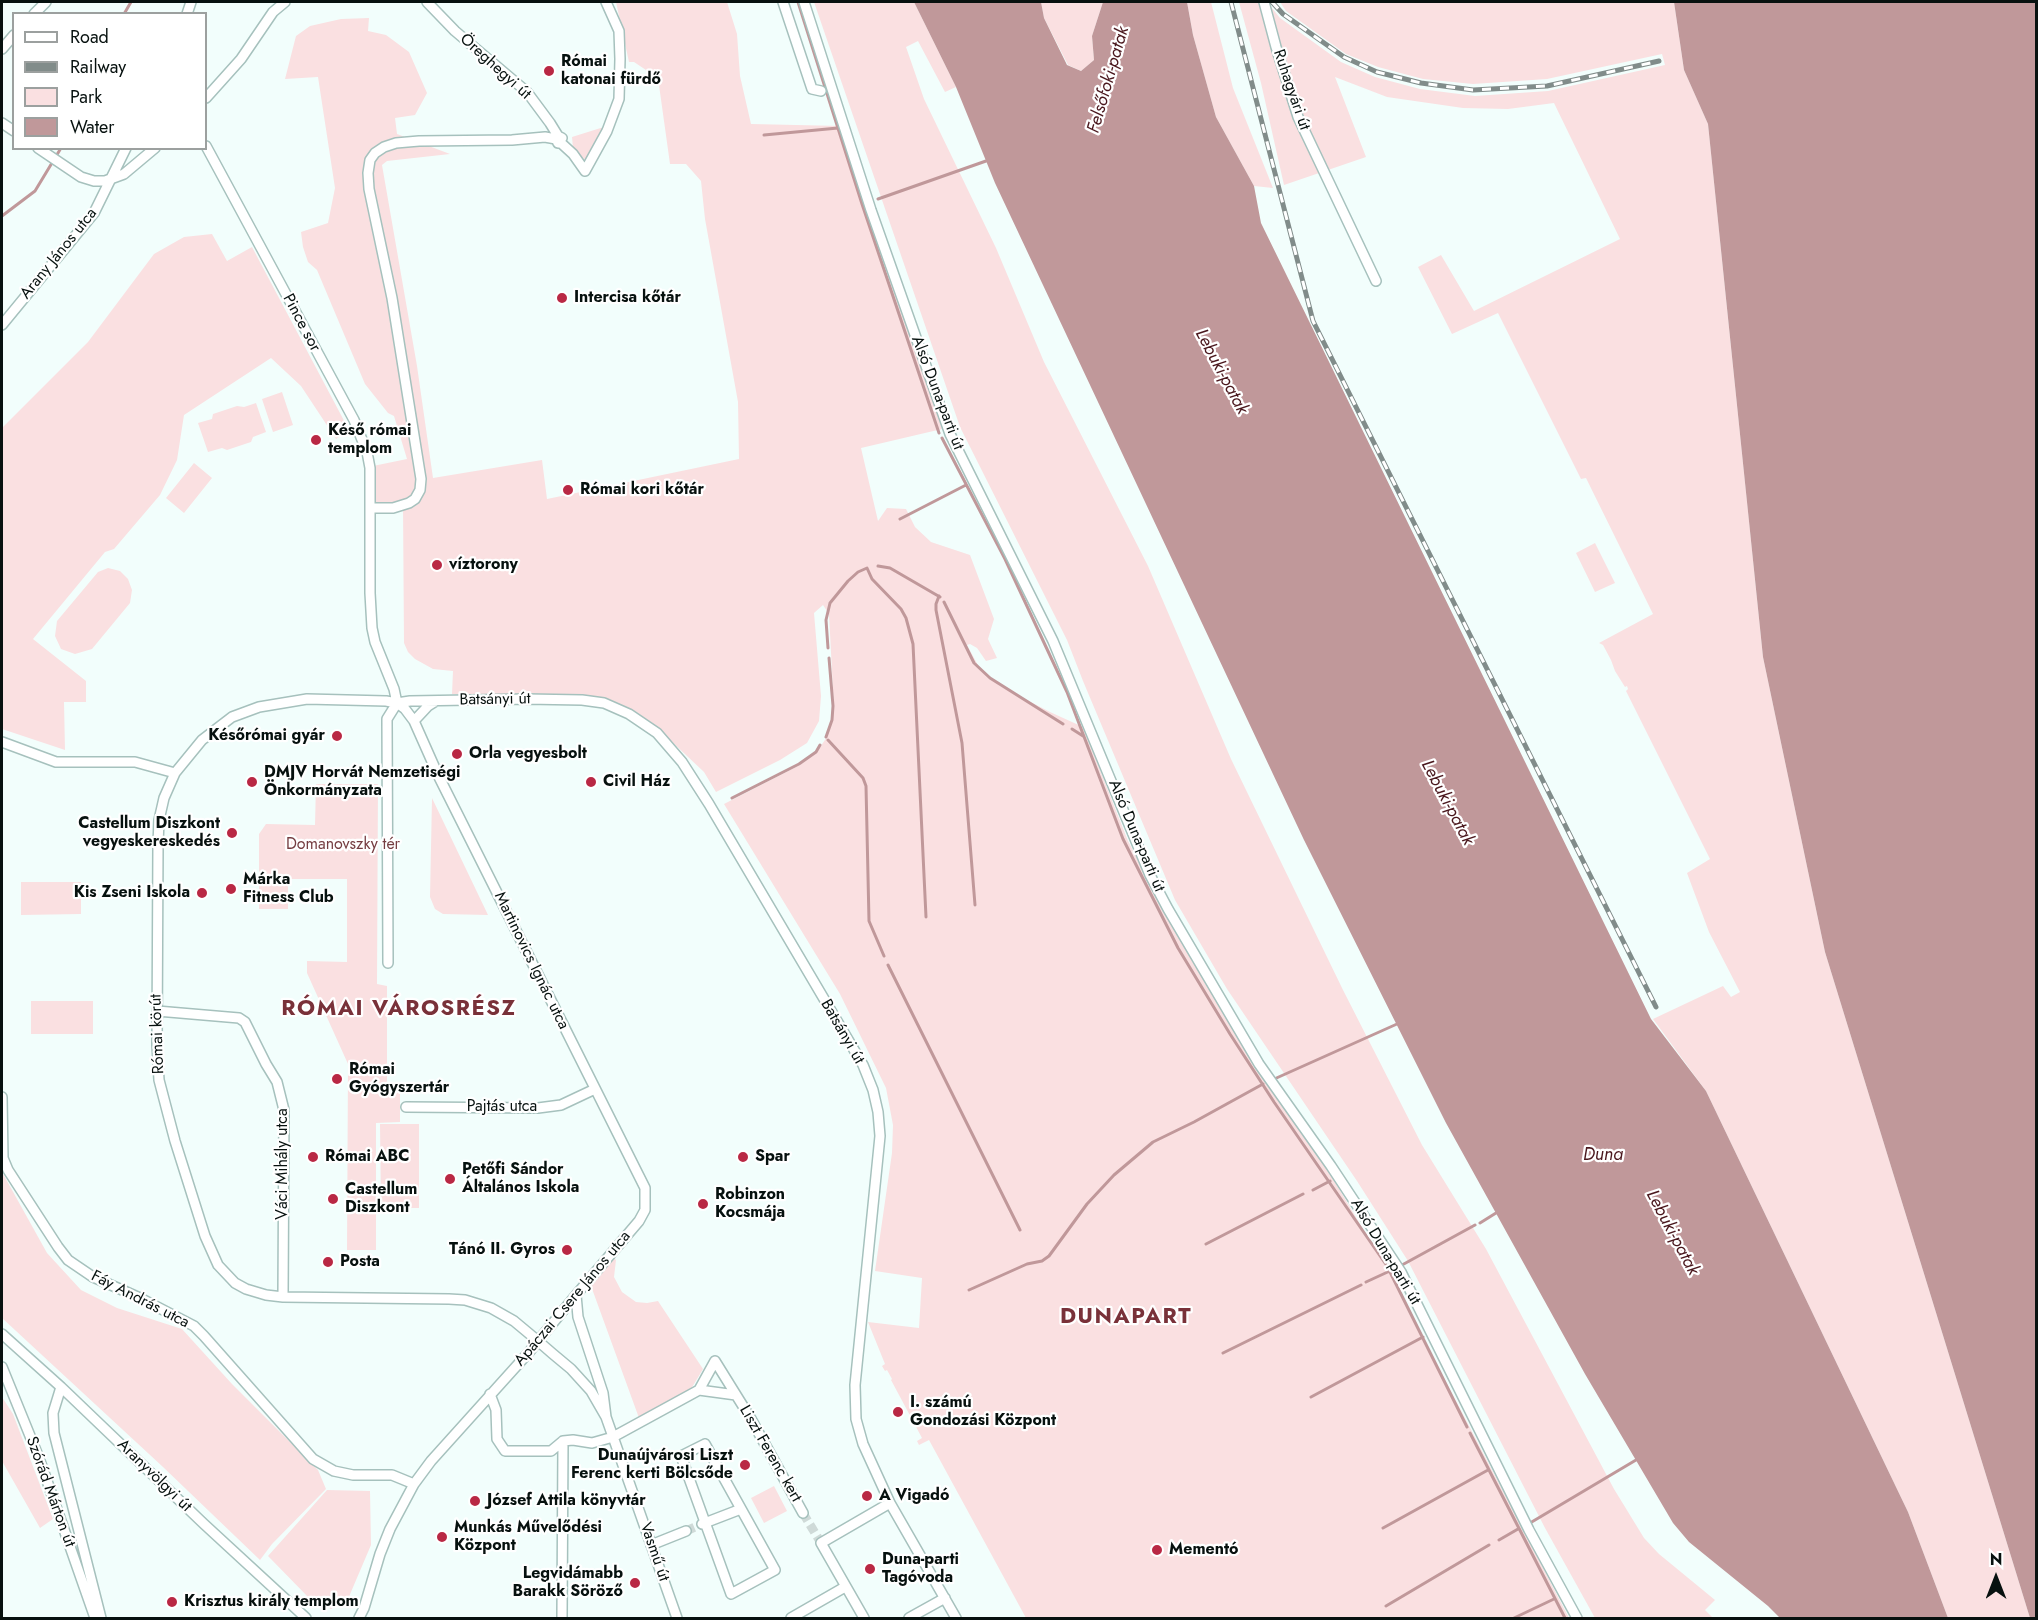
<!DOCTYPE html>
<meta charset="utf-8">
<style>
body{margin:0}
#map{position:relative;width:2038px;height:1620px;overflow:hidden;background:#f2fefc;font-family:Jost,sans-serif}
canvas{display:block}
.frame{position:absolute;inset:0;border:3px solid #07110f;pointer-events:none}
.legend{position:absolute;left:12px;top:12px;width:195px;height:138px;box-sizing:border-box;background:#fff;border:2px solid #9ca09f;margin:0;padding:8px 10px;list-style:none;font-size:18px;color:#07110f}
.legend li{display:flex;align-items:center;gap:12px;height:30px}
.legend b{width:30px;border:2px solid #9ca09f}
.north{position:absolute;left:1966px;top:1548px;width:60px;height:60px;-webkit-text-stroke:4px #fff;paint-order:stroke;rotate:0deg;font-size:16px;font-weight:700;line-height:24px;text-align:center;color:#07110f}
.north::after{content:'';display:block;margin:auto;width:21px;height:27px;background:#07110f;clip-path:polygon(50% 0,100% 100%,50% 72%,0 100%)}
</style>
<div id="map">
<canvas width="2038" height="1620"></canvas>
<div class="frame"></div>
<ul class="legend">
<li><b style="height:8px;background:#fff"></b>Road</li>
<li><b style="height:8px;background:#818c8a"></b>Railway</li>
<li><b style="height:16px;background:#fae0e1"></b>Park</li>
<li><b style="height:16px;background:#c0989a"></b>Water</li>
</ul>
<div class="north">N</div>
</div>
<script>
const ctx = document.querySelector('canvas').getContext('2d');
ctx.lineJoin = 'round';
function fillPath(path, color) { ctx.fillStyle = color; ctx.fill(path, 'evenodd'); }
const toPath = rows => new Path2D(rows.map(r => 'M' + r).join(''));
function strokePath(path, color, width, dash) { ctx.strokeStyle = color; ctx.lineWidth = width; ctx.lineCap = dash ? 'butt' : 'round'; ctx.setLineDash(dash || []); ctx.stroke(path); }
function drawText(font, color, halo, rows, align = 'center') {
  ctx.font = font + ' Jost,sans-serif'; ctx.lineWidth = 4.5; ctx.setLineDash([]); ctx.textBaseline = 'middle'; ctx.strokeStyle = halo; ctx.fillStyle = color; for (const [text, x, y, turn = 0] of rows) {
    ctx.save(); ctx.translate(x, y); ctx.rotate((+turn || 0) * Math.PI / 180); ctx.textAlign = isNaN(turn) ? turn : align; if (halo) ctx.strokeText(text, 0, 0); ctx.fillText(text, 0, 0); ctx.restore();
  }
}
fillPath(toPath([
 [616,2,727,2,737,34,740,76,751,124,841,126,942,429,861,448,878,521,887,508,906,509,915,527,931,542,970,555,994,619,988,639,997,658,986,661,977,648,970,644,967,645,980,669,1000,686,1050,712,1083,727,1128,841,1206,985,1261,1072,1323,1162,1391,1276,1569,1618,1026,1618,929,1440,919,1445,917,1441,922,1438,891,1380,892,1379,887,1370,885,1371,882,1366,885,1364,868,1322,919,1328,922,1278,875,1271,892,1153,893,1125,886,1088,840,994,724,804,800,765,816,753,827,737,834,710,829,614,823,605,814,613,821,696,819,721,807,743,780,760,716,792,704,772,651,722,610,701,563,694,452,694,453,671,433,669,415,659,408,652,404,643,403,505,373,504,373,466,407,459,394,416,388,413,365,384,317,270,308,262,303,247,301,232,328,223,335,188,318,77,285,79,296,36,310,26,341,19,369,18,368,31,386,35,409,52,427,93,415,115,395,118,397,134,450,154,387,161,382,165,417,366,433,478,542,460,547,499,739,459,738,402,705,219,701,181,686,164,670,164,658,78,634,62,629,62],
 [814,2,914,2,956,87,945,92,918,41,906,47,924,99,996,248,1044,362,1148,566,1231,759,1343,990,1422,1145,1486,1249,1614,1489,1644,1538,1659,1554,1715,1600,1705,1610,1713,1618,1595,1618,1545,1528,1408,1261,1357,1181,1227,989,1175,900,1083,681,1067,640,960,427],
 [1041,2,1103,2,1092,36,1094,60,1081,71,1068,65,1044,18],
 [1187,2,1211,2,1233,88,1273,188,1254,186,1216,117,1193,35],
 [1239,2,1267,2,1280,18,1341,62,1375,77,1420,89,1475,96,1548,91,1665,65,1662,54,1547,79,1473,84,1423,79,1378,67,1346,54,1286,11,1280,2,1674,2,1684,70,1708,124,1763,657,1825,952,2030,1618,1948,1618,1908,1512,1706,1091,1653,1019,1723,986,1731,997,1740,992,1709,932,1687,873,1710,859,1626,691,1628,689,1627,686,1625,687,1615,671,1611,660,1603,645,1599,643,1653,614,1586,478,1581,479,1498,313,1452,334,1418,267,1441,255,1474,311,1620,239,1554,103,1508,109,1463,108,1387,97,1335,77,1366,157,1284,185,1261,83],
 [607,126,590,158,584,159,573,148,572,137],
 [212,234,227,261,252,247,349,430,336,439,301,386,271,358,184,415,177,460,160,495,114,549,105,552,33,639,86,681,86,702,64,702,65,750,2,729,2,428,88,342,154,254,184,237],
 [282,392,293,425,273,432,262,399],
 [256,403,266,432,253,437,251,442,227,450,222,448,208,452,198,423,212,419,213,414,237,406,244,407],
 [194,463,212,478,184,513,166,498],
 [1595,543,1615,583,1595,592,1576,553],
 [108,568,120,571,128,579,132,590,130,603,92,649,75,654,61,649,55,636,57,621,98,572],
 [316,784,378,784,377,984,387,986,387,1088,400,1088,400,1122,376,1123,376,1250,347,1250,348,1064,307,973,307,961,347,962,347,879,288,879,288,909,259,909,259,834,266,824,315,825],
 [432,798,488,915,443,914,435,909,430,897],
 [21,882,81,882,81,914,21,915],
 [31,1001,93,1001,93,1034,31,1034],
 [380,1124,419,1124,419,1208,381,1208],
 [2,1172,47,1253,81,1290,117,1308,182,1329,232,1384,318,1470,326,1489,272,1544,260,1560,163,1467,2,1318],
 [614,1258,616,1260,614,1277,622,1292,636,1302,647,1303,658,1301,703,1369,691,1389,639,1418,591,1286],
 [2,1397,13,1414,53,1519,40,1528,2,1461],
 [774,1486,787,1511,764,1523,751,1498],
 [327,1490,370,1491,371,1545,348,1599,331,1609,310,1599,268,1556]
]), '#fae0e1');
fillPath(toPath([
 [914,2,1041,2,1044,18,1067,65,1081,71,1094,60,1092,36,1103,2,1187,2,1193,35,1216,117,1254,186,1261,223,1651,1019,1706,1091,1908,1512,1948,1618,1780,1618,1768,1606,1689,1542,1673,1523,1585,1374,1446,1123,1304,840,995,183,956,87],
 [1674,2,2036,2,2036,1618,2030,1618,1825,952,1763,657,1708,124,1684,70]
]), '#c0989a');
strokePath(toPath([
 [798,2,862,204,939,433],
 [124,14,131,2],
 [764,135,838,128],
 [878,199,986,161],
 [2,216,35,191,61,148],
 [942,438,1005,559,1067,692,1123,839,1178,948,1230,1034,1274,1102,1387,1266,1467,1427],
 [900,519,966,485],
 [878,566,890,568,940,597],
 [939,596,936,604,936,610,962,743,975,905],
 [944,602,974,663,990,678,1063,724],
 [828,648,826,620,830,603,848,581,858,572,867,568,872,579,901,609,906,618,913,644,926,917],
 [1072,729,1083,736],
 [826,737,832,720,833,706,829,658],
 [828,740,863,778,866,786,869,921,884,956],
 [732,798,799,764,816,752,820,745],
 [888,965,1020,1230],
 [1272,1080,1397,1024],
 [1313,1190,1330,1181],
 [1480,1223,1496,1213],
 [1206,1244,1303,1194],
 [1402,1265,1475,1225],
 [1366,1282,1392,1270],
 [969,1290,1027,1264,1042,1261,1049,1256,1087,1204,1114,1175,1153,1142,1194,1122,1263,1084],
 [1223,1353,1361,1285],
 [1311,1397,1423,1337],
 [1470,1433,1565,1618],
 [1530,1523,1636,1460],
 [1383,1528,1488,1470],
 [1499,1540,1518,1529],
 [1386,1606,1489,1545],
 [1514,1618,1554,1599]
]), '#c0989a', 3);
strokePath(toPath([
 [803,1513,821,1543],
 [686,1531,700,1525]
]), '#cfdad8', 9, [9, 4.5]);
const minor = toPath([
 [427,2,455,31,527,92,550,123,558,136,562,138],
 [783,2,812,89,821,91],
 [804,2,871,210,950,434,1053,641,1150,875,1168,909,1259,1064,1331,1166,1401,1272,1529,1530,1577,1618],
 [1264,2,1276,47,1298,117,1376,281],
 [34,14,46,2],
 [187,14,191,2],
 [2,49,14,35],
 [206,98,241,59,273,12,285,2],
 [2,123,14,131],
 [206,146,354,420,367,452,370,468,370,593,372,628,375,642,394,689,397,703],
 [38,148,81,177,94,181,105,181,124,174,155,148],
 [585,171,607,131,619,99,620,59,619,31,606,2],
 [2,325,94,213,126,148],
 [370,508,393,508,409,503,415,499,420,490,421,479,392,298,369,189,368,173,370,160,375,153,384,147,396,143,419,141,512,140,545,137,556,139,558,143,561,143,573,154,585,171],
 [397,703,410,701,527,699,582,700,604,703,629,714,657,733,682,762,709,804,863,1065,873,1090,878,1112,880,1136,855,1385,856,1419,863,1444,890,1503,956,1618],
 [414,721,428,706,436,701],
 [2,742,56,762,135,762,175,773],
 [388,963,387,719,397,703],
 [157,1011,239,1018,245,1022,266,1064,277,1082,284,1110,283,1297],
 [2,1097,3,1158,8,1170,58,1247,68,1260,93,1277,140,1298,194,1326,204,1336,313,1459,334,1471,353,1475,392,1475,414,1484],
 [406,1107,538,1108,561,1105,595,1089],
 [576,1295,578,1317,603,1393,606,1417,677,1618],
 [2,1334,61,1387,204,1524,306,1618],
 [2,1367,39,1458,95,1618],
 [61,1387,53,1413,54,1433,101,1618],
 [490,1394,496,1410,497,1439,505,1451,551,1451,563,1441],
 [736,1395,699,1390,715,1361,751,1419,803,1513],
 [705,1444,775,1570,731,1594,681,1456,705,1444],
 [702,1524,741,1509],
 [651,1545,686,1531],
 [562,1617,563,1441,573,1440,592,1443,613,1437,699,1390],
 [359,1618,364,1608,380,1554,390,1529,414,1484,431,1461,530,1351,538,1341,576,1295,639,1221,645,1210,645,1188,438,775,414,721,405,709,397,703,386,701,307,699,259,707,232,717,202,740,175,773,164,798,159,820,158,844,157,1045,159,1080,175,1141,205,1236,218,1265,235,1283,246,1289,266,1295,283,1297,449,1299,465,1300,491,1308,514,1321,538,1341,553,1354,571,1369,591,1391,606,1417],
 [791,1618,845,1587],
 [864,1618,821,1543,890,1503],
 [909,1618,945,1598]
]);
strokePath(minor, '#a6c1bd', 12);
strokePath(minor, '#fff', 9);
const rail = toPath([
 [1231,2,1313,321,1656,1007],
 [1272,2,1283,14,1344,57,1377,72,1421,83,1473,90,1547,86,1659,61]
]);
strokePath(rail, '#818c8a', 5);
strokePath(rail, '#fff', 3, [9]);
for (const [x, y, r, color] of [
 [549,71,6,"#b92844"],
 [562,298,6,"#b92844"],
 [316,440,6,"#b92844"],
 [568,490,6,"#b92844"],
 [437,565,6,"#b92844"],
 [337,736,6,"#b92844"],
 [457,754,6,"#b92844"],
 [252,782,6,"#b92844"],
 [591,782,6,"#b92844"],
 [232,833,6,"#b92844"],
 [231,889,6,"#b92844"],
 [202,893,6,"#b92844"],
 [337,1079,6,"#b92844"],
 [313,1157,6,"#b92844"],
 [743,1157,6,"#b92844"],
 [450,1179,6,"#b92844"],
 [333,1199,6,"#b92844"],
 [703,1204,6,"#b92844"],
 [567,1250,6,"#b92844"],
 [328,1262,6,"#b92844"],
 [898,1412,6,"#b92844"],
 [745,1465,6,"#b92844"],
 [867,1496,6,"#b92844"],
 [475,1501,6,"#b92844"],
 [442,1537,6,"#b92844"],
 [1157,1550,6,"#b92844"],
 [870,1569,6,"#b92844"],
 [635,1583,6,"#b92844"],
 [172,1602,6,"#b92844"]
]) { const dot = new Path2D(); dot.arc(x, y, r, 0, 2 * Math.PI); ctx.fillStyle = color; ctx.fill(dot); strokePath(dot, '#fff', 2); }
drawText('bold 16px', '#07110f', '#fff', [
 ["Római",561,62],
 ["katonai fürdő",561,80],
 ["Intercisa kőtár",574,298],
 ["Késő római",328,431],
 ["templom",328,449],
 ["Római kori kőtár",580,490],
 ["víztorony",449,565],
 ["Későrómai gyár",325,736,"right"],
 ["Orla vegyesbolt",469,754],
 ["DMJV Horvát Nemzetiségi",264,773],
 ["Önkormányzata",264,791],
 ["Civil Ház",603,782],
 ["Castellum Diszkont",220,824,"right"],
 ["vegyeskereskedés",220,842,"right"],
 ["Márka",243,880],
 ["Fitness Club",243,898],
 ["Kis Zseni Iskola",190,893,"right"],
 ["Római",349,1070],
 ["Gyógyszertár",349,1088],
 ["Római ABC",325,1157],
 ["Spar",755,1157],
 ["Petőfi Sándor",462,1170],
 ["Általános Iskola",462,1188],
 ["Castellum",345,1190],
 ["Diszkont",345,1208],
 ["Robinzon",715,1195],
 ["Kocsmája",715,1213],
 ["Tánó II. Gyros",555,1250,"right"],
 ["Posta",340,1262],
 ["I. számú",910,1403],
 ["Gondozási Központ",910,1421],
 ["Dunaújvárosi Liszt",733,1456,"right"],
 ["Ferenc kerti Bölcsőde",733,1474,"right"],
 ["A Vigadó",879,1496],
 ["József Attila könyvtár",487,1501],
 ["Munkás Művelődési",454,1528],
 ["Központ",454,1546],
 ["Mementó",1169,1550],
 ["Duna-parti",882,1560],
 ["Tagóvoda",882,1578],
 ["Legvidámabb",623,1574,"right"],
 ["Barakk Söröző",623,1592,"right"],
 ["Krisztus király templom",184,1602]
], 'left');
drawText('16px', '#07110f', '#fff', [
 ["Öreghegyi út",495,67,42],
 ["Ruhagyári út",1291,90,71],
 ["Arany János utca",59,254,-51],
 ["Pince sor",301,323,62],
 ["Alsó Duna-parti út",937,393,69],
 ["Batsányi út",495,700,-1],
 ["Alsó Duna-parti út",1136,836,67],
 ["Martinovics Ignác utca",531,961,64],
 ["Batsányi út",842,1032,60],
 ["Római körút",158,1034,-92],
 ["Pajtás utca",502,1107],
 ["Váci Mihály utca",283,1164,-90],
 ["Alsó Duna-parti út",1385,1252,59],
 ["Apáczai Csere János utca",573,1299,-50],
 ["Fáy András utca",140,1300,27],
 ["Liszt Ferenc kert",770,1454,60],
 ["Aranyvölgyi út",154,1476,44],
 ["Szórád Márton út",50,1492,70],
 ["Vasmű út",654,1552,71]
]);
drawText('16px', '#753d41', '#fff', [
 ["Domanovszky tér",343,845]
]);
drawText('italic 18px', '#4a171d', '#fff', [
 ["Felsőfoki-patak",1109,80,-74],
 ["Lebuki-patak",1221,372,62],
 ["Lebuki-patak",1447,803,62],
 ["Duna",1603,1156],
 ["Lebuki-patak",1672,1233,62]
]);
ctx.letterSpacing = '1.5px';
drawText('bold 22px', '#793139', '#fff', [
 ["RÓMAI VÁROSRÉSZ",399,1010],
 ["DUNAPART",1126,1318]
]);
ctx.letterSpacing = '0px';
</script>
